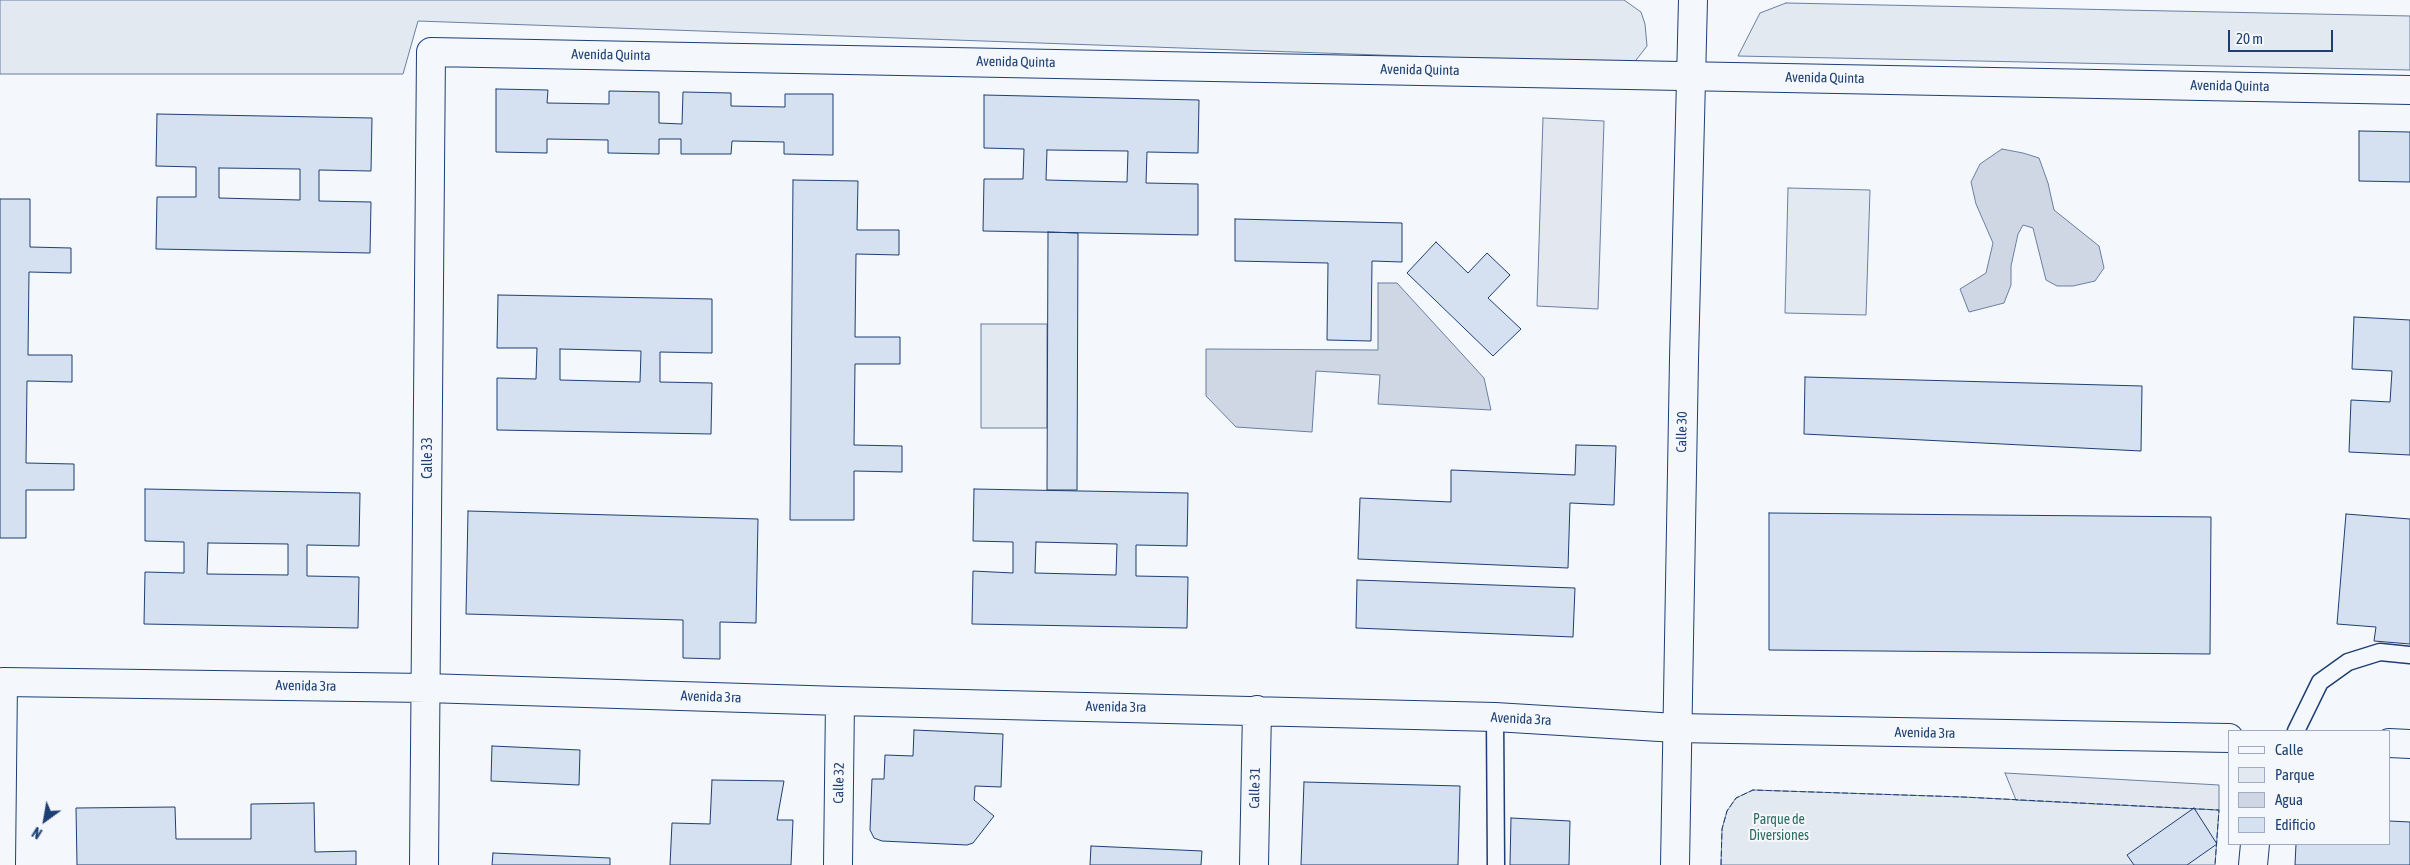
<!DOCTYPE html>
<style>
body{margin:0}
#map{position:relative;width:2410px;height:865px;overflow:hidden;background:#f4f7fb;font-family:"Asap Condensed",sans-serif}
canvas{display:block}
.legend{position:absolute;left:2228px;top:730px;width:162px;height:115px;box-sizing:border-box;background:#f4f7fb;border:1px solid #9eadc5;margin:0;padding:6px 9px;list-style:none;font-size:15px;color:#1d3f73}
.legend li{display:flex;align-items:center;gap:10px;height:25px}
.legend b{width:25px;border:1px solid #9eadc5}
.north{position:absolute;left:20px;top:795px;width:50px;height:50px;-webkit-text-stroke:4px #f4f7fb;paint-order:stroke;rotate:212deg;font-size:14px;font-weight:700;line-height:20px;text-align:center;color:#1d3f73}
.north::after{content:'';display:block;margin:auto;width:18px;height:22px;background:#1d3f73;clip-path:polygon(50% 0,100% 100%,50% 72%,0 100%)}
.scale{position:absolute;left:2228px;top:30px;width:105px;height:22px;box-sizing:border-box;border:2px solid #1d3f73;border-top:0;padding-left:6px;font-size:15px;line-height:18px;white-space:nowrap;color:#1d3f73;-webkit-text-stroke:4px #f4f7fb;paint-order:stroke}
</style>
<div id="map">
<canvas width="2410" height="865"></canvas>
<ul class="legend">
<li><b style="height:6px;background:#f4f7fb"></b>Calle</li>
<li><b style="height:14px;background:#e3e9f0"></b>Parque</li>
<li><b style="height:14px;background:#cfd7e4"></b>Agua</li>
<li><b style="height:14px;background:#d5e0f0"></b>Edificio</li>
</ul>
<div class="north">N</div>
<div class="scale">20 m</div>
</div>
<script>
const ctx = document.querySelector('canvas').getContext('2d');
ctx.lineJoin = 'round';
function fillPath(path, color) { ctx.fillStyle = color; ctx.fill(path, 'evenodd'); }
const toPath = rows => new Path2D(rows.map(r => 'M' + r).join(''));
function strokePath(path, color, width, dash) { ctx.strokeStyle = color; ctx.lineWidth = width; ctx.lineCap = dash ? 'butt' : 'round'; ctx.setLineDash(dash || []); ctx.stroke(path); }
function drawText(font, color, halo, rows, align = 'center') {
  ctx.font = font + ' "Asap Condensed",sans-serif'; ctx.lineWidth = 4; ctx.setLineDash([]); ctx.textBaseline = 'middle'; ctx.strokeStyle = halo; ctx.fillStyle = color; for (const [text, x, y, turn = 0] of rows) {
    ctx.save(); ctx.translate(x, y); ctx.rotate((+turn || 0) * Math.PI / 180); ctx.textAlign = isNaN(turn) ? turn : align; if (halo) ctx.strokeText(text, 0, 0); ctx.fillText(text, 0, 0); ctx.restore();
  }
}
const green = toPath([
 [0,0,1624,0,1641,12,1645,24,1647,46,1633,64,418,21,403,74,0,74,0,0],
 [1786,3,2410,16,2410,70,1738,56,1760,13,1786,3],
 [1788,188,1870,190,1866,315,1785,313,1788,188],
 [981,324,1047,324,1047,428,981,428,981,324],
 [1753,790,1963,797,2219,810,2215,865,1721,865,1722,829,1727,811,1736,798,1753,790]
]);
fillPath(green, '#e3e9f0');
strokePath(green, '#687fa3', 1);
const parking = toPath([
 [1543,118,1604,121,1598,309,1537,306,1543,118],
 [2005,773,2219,785,2219,810,2016,800,2005,773]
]);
fillPath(parking, '#e3e8f0');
strokePath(parking, '#687fa3', 1);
const water = toPath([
 [2002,149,2023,153,2039,158,2048,183,2054,210,2099,246,2104,268,2095,281,2073,286,2057,286,2046,280,2033,228,2023,225,2018,234,2011,266,2011,285,2004,303,1969,312,1960,289,1986,273,1993,243,1976,204,1971,182,1980,164,2002,149],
 [1378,283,1397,283,1484,378,1491,410,1378,404,1380,375,1316,371,1312,432,1236,427,1206,396,1206,349,1378,350,1378,283]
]);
fillPath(water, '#cfd7e4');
strokePath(water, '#687fa3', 1);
const building = toPath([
 [496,89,548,90,547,103,609,104,609,91,659,92,659,123,682,124,683,92,731,93,731,106,785,107,785,94,833,94,833,155,784,154,784,142,732,141,731,154,681,154,681,139,659,139,659,154,608,153,608,140,547,139,547,153,496,152,496,89],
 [984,95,1199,100,1198,153,1147,152,1146,183,1198,184,1198,235,983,231,984,179,1023,179,1024,149,984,148,984,95],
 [1047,150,1128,151,1127,182,1046,180,1047,150],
 [157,114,372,118,371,171,319,170,319,201,371,202,370,253,156,249,157,197,196,197,196,167,156,166,157,114],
 [219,168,300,169,300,200,219,198,219,168],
 [2359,131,2410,132,2410,182,2359,181,2359,131],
 [793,180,858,181,857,230,899,230,899,255,856,254,855,337,900,337,900,364,855,364,854,445,902,446,902,472,854,471,854,520,790,520,793,180],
 [0,199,30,199,30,247,71,248,71,273,29,272,28,355,72,355,72,382,27,381,26,463,74,464,74,490,26,490,26,538,0,538,0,199],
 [1235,219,1402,223,1402,262,1372,261,1371,341,1327,340,1328,263,1235,261,1235,219],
 [1048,232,1078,233,1077,490,1047,490,1048,232],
 [1436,242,1468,273,1487,253,1510,275,1488,298,1521,329,1493,356,1407,273,1436,242],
 [498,295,712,299,712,353,660,352,660,382,712,383,711,434,497,430,497,378,536,379,537,348,497,348,498,295],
 [560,349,641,351,640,382,560,380,560,349],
 [2354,317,2410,320,2410,455,2349,452,2351,400,2390,402,2392,371,2352,369,2354,317],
 [1805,377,2142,386,2141,451,1804,434,1805,377],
 [1576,445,1616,446,1614,505,1570,503,1568,568,1358,559,1360,498,1451,502,1451,470,1575,475,1576,445],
 [145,489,360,493,359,546,307,545,307,576,359,577,358,628,144,624,145,572,184,573,184,542,145,541,145,489],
 [208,543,288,544,288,575,207,574,208,543],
 [974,489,1188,493,1187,546,1136,545,1136,576,1188,577,1187,628,972,624,973,571,1013,573,1013,542,973,541,974,489],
 [1036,542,1117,544,1116,575,1035,573,1036,542],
 [468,511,758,519,756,623,720,622,720,659,683,658,683,620,466,614,468,511],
 [1769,513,2211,517,2210,654,1769,650,1769,513],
 [2346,514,2410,519,2410,644,2374,641,2376,627,2337,624,2346,514],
 [1357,580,1575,588,1573,637,1356,628,1357,580],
 [914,730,1003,734,1001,787,975,786,974,800,994,816,973,843,967,845,882,841,874,838,870,830,872,779,884,779,885,755,913,756,914,730],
 [492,746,580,750,579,785,491,781,492,746],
 [712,780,784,781,777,820,793,820,791,865,670,865,672,823,710,824,712,780],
 [1304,782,1460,786,1458,865,1301,865,1304,782],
 [314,803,315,852,356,851,356,865,77,865,76,808,175,807,176,839,251,839,251,804,314,803],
 [2194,808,2217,844,2187,865,2134,865,2127,855,2194,808],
 [1511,818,1570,821,1569,865,1510,865,1511,818],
 [2389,821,2410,822,2410,865,2295,865,2296,844,2389,844,2389,821],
 [1091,846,1202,851,1201,865,1090,865,1091,846],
 [493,853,610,858,610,865,492,865,493,853]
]);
fillPath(building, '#d5e0f0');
strokePath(building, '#1d3f73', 1);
const lane = toPath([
 [1495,717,1496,865],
 [2296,731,2320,682,2348,662,2380,652,2410,655]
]);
const street = toPath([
 [2389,743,2410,744],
 [1,865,3,682,426,688,840,701,1495,717,1676,728,2229,738],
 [424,865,431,52,2410,90],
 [838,865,840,701],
 [1254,865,1257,710],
 [2253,865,2255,844]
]);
const secondary = toPath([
 [1675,865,1684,359,1693,0]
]);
strokePath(lane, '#1d3f73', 19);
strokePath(street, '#1d3f73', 30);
strokePath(secondary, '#1d3f73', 30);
strokePath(lane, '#f4f7fb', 16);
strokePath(street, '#f4f7fb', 28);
strokePath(secondary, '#f4f7fb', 28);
strokePath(toPath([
 [1721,865,1722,829,1727,811,1736,798,1753,790,1963,797,2219,810,2215,865]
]), '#1d3f73', 1, [6, 2.5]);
drawText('14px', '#1d3f73', '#f4f7fb', [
 ["Avenida Quinta",611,55,1],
 ["Avenida Quinta",1016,62,1],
 ["Avenida Quinta",1420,70,1],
 ["Avenida Quinta",1825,78,1],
 ["Avenida Quinta",2230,86,1],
 ["Calle 30",1682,432,-89],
 ["Calle 33",428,458,-90],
 ["Avenida 3ra",306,686,1],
 ["Avenida 3ra",711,697,2],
 ["Avenida 3ra",1116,707,1],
 ["Avenida 3ra",1521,719,3],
 ["Avenida 3ra",1925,733,1],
 ["Calle 32",839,783,-89],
 ["Calle 31",1255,788,-89]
]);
drawText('14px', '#2c6c60', '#f4f7fb', [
 ["Parque de",1779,820],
 ["Diversiones",1779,836]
]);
</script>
